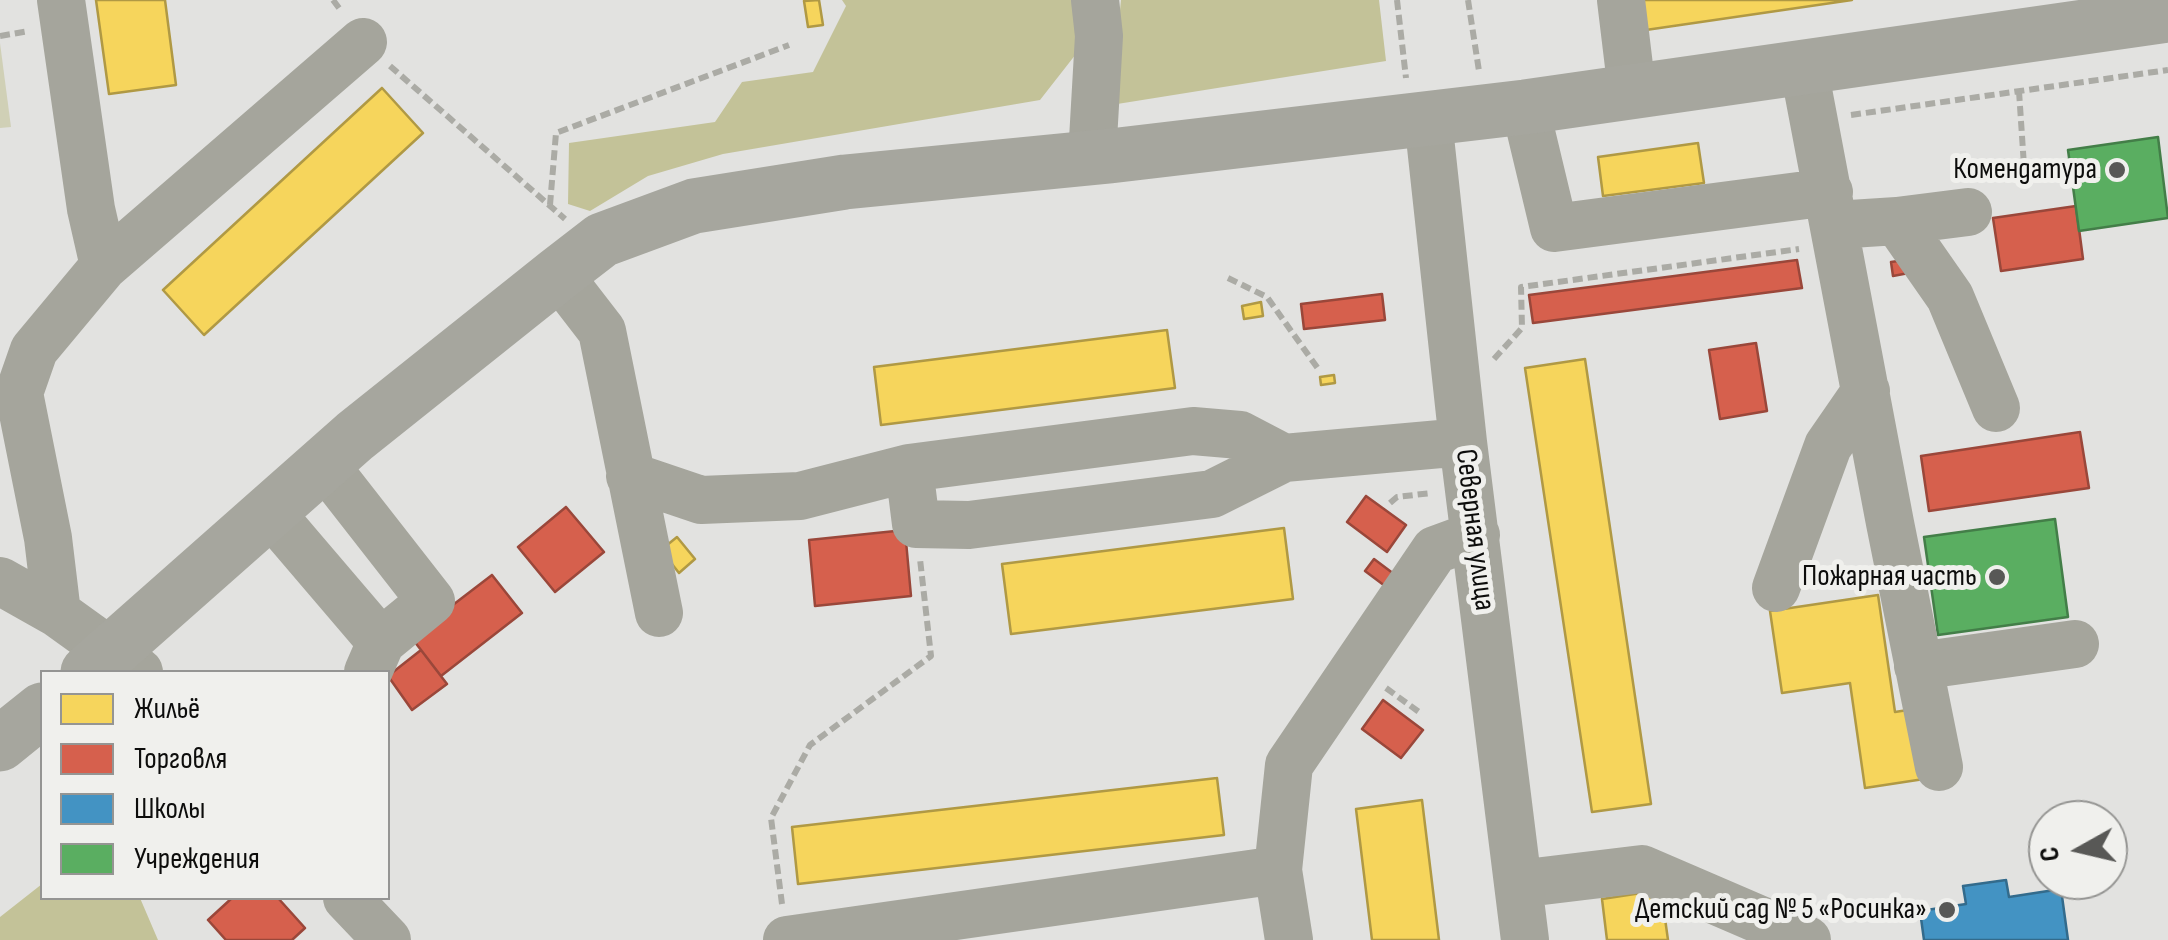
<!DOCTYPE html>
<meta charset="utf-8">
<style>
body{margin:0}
#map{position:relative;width:2168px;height:940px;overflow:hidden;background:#e2e2e0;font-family:"Sofia Sans Condensed",sans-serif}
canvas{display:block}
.legend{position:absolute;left:40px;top:670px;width:350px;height:230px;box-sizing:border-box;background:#f0f0ed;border:2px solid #959593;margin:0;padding:12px 18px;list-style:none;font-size:30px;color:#0d0d0c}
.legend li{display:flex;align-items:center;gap:20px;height:50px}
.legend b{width:50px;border:2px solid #959593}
.north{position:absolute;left:2028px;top:800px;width:100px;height:100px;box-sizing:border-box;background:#f0f0ed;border:2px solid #959593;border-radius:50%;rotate:262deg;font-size:28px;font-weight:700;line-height:40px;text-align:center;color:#0d0d0c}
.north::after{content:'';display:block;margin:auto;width:35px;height:45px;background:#585856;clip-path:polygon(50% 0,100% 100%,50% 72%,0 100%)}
</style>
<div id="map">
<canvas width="2168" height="940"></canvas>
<ul class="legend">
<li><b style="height:28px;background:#f6d55c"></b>Жильё</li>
<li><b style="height:28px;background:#d6604d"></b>Торговля</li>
<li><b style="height:28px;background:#4393c3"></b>Школы</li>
<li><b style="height:28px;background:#5aae61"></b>Учреждения</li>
</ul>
<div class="north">С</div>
</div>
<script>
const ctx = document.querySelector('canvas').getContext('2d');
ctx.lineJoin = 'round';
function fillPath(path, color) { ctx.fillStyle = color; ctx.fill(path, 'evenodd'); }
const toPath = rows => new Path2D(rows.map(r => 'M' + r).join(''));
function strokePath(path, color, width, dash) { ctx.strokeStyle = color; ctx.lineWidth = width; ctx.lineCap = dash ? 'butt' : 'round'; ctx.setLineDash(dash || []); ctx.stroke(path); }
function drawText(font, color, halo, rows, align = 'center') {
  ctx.font = font + ' "Sofia Sans Condensed",sans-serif'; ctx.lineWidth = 10; ctx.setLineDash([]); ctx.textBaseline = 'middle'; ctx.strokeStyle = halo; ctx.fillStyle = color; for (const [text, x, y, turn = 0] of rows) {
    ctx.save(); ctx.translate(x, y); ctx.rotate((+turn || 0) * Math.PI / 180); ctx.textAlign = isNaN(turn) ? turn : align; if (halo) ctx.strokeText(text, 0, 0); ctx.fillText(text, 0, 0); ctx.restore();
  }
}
fillPath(toPath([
 [0,43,11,127,0,128]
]), '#d0d0b6');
fillPath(toPath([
 [842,0,1081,0,1076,54,1040,100,723,154,648,176,590,211,568,204,569,143,715,122,742,82,813,72,846,6],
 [1121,0,1379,0,1386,61,1111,105],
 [42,884,42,898,140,898,158,940,0,940,0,917]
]), '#c3c298');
const homes = toPath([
 [96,0,165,0,176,85,109,94,96,0],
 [819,0,823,25,808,27,804,1,819,0],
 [1634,0,1852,0,1639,31,1634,0],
 [382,88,423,133,204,335,163,290,382,88],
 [1698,143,1704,183,1603,196,1598,157,1698,143],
 [1261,302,1263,316,1244,319,1242,306,1261,302],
 [1167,330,1175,388,881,425,874,367,1167,330],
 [1585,359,1651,804,1592,812,1525,368,1585,359],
 [1334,375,1335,383,1321,385,1320,377,1334,375],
 [1284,528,1293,599,1011,634,1002,564,1284,528],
 [677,537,695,559,679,573,661,550,677,537],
 [1878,595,1895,712,1914,709,1924,779,1865,788,1850,683,1782,693,1770,611,1878,595],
 [1217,778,1224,835,798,884,792,827,1217,778],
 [1422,800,1439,940,1372,940,1356,809,1422,800],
 [1661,890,1668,940,1607,940,1602,899,1661,890]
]);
fillPath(homes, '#f6d55c');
strokePath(homes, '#b09944', 2.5);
const shops = toPath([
 [2076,206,2083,259,2001,271,1993,218,2076,206],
 [1912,259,1914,272,1893,276,1891,262,1912,259],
 [1797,260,1802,288,1533,323,1529,295,1797,260],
 [1382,294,1385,320,1304,329,1301,304,1382,294],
 [1756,343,1767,411,1720,419,1709,350,1756,343],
 [2080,432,2089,488,1929,511,1921,456,2080,432],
 [1366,496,1406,525,1387,552,1347,522,1366,496],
 [566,507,604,552,555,592,518,547,566,507],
 [905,530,911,596,815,606,809,540,905,530],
 [1374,559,1394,574,1385,586,1365,571,1374,559],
 [492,575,522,613,441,676,411,637,492,575],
 [421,650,447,684,412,710,388,676,421,650],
 [1383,700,1423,730,1401,758,1362,729,1383,700],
 [232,898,278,898,305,928,292,940,226,940,208,920,232,898]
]);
fillPath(shops, '#d6604d');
strokePath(shops, '#9a473a', 2.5);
const schools = toPath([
 [2006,880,2009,897,2061,889,2068,940,1924,940,1920,911,1966,904,1963,886,2006,880]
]);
fillPath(schools, '#4393c3');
strokePath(schools, '#336b8c', 2.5);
const public = toPath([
 [2158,137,2168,218,2079,231,2068,150,2158,137],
 [2055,519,2068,617,1938,635,1924,537,2055,519]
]);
fillPath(public, '#5aae61');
strokePath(public, '#437e48', 2.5);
strokePath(toPath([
 [333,0,342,12],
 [1397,0,1406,78],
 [1468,0,1479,71],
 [0,36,29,31],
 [390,66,565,219],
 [2019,91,2024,166],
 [1851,115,2168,70],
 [550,205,556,133,789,45],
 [1228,278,1267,297,1319,370],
 [1494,359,1522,328,1521,287,1799,249],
 [1390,503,1397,497,1431,493],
 [1386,688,1419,712],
 [782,904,771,818,810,745,931,656,920,559]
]), '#ababa5', 6, [10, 5]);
strokePath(toPath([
 [61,0,91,209,104,266],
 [1621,0,1632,91],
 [1804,69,1890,523,1939,767],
 [1525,107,1554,228,1829,192],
 [1428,119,1463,442,1525,940],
 [1092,157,1099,36,1095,0],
 [1897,221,1968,212],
 [1835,225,1897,221,1950,297,1996,408],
 [558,274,602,331,659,613],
 [324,464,431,601,381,642],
 [909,468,916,524,969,525,1212,494,1284,458,1463,442],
 [630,476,701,500,800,496,909,468,1193,431,1240,435,1284,458],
 [270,512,381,642,368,672],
 [0,581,57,613,139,672],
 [1776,588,1828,446,1866,391],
 [57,613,48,538,19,393,34,350,104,266,363,42],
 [1918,666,2075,644],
 [1278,870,1289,940],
 [1518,884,1642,869,1807,940],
 [347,898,387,940],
 [787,940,1278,870,1289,765,1435,550,1476,535]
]), '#a5a59c', 48);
strokePath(toPath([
 [88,672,355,436,558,274,602,240,694,206,845,182,1110,156,1525,107,2168,15],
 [0,744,42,710]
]), '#a6a69e', 55);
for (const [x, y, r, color] of [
 [2117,170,10,"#585856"],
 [1997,577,10,"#585856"],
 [1947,910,10,"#585856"]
]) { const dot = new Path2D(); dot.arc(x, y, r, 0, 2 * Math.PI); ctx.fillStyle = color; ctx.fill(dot); strokePath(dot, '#f0f0ed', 4); }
drawText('30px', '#0d0d0c', '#f0f0ed', [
 ["Комендатура",2097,170],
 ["Пожарная часть",1977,577],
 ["Детский сад № 5 «Росинка»",1927,910]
], 'right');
drawText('30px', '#0d0d0c', '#f0f0ed', [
 ["Северная улица",1474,530,83]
]);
</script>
